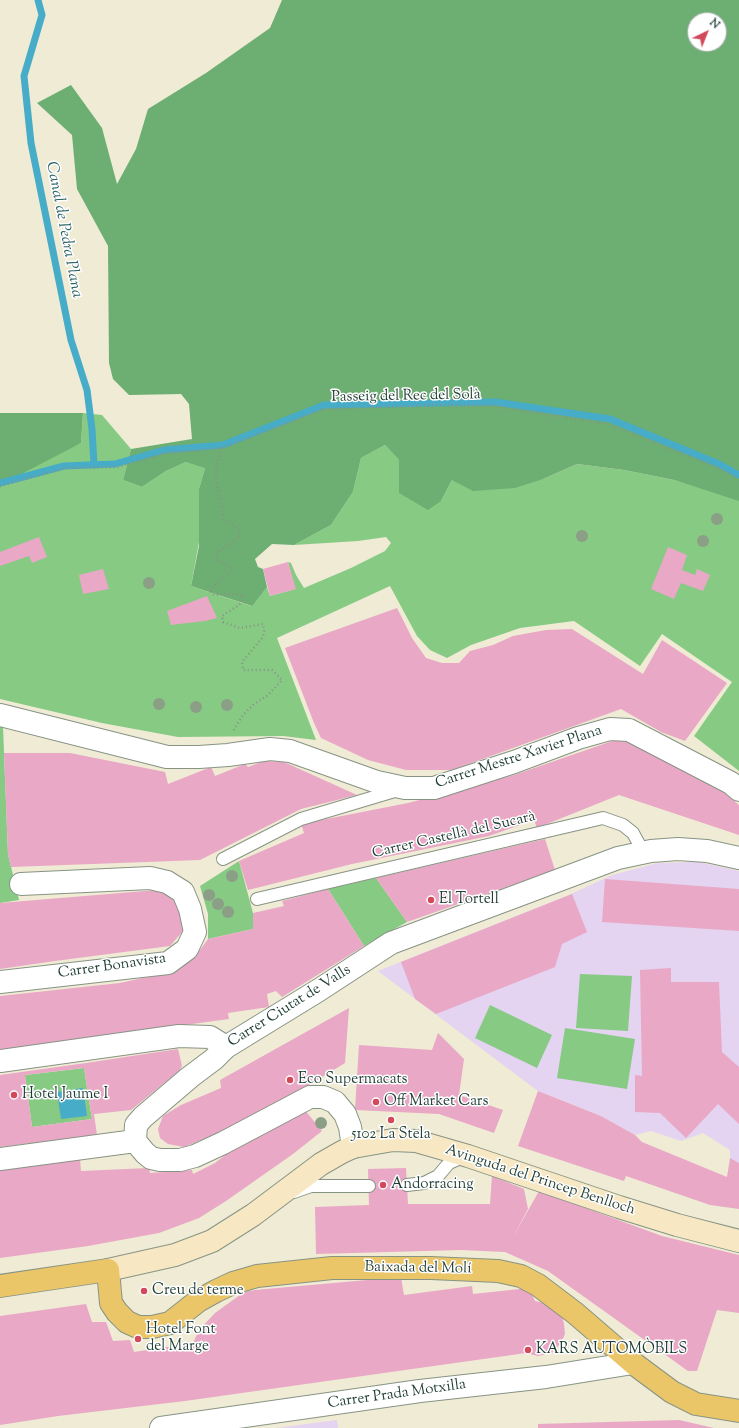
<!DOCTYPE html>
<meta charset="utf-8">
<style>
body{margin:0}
#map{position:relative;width:739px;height:1428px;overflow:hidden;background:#efebd5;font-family:"Sorts Mill Goudy",serif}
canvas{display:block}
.north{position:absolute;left:687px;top:12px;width:40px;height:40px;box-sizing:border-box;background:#fff;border:1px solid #a5b1ae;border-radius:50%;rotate:43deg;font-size:11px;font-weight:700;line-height:16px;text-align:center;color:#1f3d34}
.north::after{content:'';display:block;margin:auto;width:14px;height:18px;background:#d1495b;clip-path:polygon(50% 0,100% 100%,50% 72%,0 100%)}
</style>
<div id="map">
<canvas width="739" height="1428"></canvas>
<div class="north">N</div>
</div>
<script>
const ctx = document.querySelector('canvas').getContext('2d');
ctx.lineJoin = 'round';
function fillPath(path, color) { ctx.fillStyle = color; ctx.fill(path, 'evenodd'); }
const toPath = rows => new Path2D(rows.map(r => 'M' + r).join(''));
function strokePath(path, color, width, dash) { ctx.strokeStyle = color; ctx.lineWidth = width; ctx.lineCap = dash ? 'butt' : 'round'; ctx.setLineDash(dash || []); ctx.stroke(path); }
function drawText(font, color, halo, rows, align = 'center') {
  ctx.font = font + ' "Sorts Mill Goudy",serif'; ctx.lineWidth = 3; ctx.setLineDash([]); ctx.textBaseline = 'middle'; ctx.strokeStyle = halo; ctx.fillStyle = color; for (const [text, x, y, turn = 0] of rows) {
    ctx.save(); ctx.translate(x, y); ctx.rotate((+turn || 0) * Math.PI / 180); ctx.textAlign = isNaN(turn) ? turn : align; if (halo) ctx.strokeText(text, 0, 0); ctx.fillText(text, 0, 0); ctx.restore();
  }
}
fillPath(toPath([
 [698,862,739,871,739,1163,730,1158,730,1150,703,1133,681,1141,651,1131,635,1135,601,1116,538,1091,378,971,569,895,612,875,658,863],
 [337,1420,338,1428,277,1428]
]), '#e4d3f1');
fillPath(toPath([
 [83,413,102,415,131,449,123,480,142,487,166,471,186,462,201,462,205,468,199,489,199,542,191,586,251,606,267,587,270,596,295,589,288,562,291,563,296,575,304,588,351,568,385,551,391,543,386,537,358,541,294,545,331,525,353,492,361,458,385,445,399,460,399,493,441,501,452,480,543,479,577,464,624,470,674,480,739,500,739,771,694,736,732,682,662,634,640,666,574,621,520,628,471,645,447,658,430,650,417,636,390,586,277,638,316,740,283,736,178,737,102,723,0,699,0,477,81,443],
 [0,726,3,726,8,854,19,900,0,903],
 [239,861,253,913,253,929,208,939,208,914,200,886],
 [376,878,407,922,364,946,328,889],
 [580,974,632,976,628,1031,576,1028],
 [490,1005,552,1035,537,1068,475,1038],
 [565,1028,635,1039,627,1089,557,1078],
 [84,1068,92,1119,32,1127,25,1075]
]), '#87ca84');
fillPath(toPath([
 [282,0,739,0,739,501,674,480,624,470,577,464,543,479,515,488,473,491,452,480,441,501,428,510,399,493,399,460,385,445,361,458,353,492,331,525,294,545,272,544,255,559,258,567,263,569,267,587,252,606,191,586,199,546,199,489,205,468,186,462,166,471,142,487,123,480,131,449,192,439,189,404,181,394,129,395,113,379,109,363,108,246,77,189,72,135,37,103,71,85,102,128,117,184,136,149,148,109,206,73,270,28],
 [695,20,719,20,719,44,695,44],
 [0,413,83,413,81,443,6,482,0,484]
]), '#6dae72');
fillPath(toPath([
 [83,1088,87,1116,61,1119,57,1092]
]), '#47acc7');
strokePath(toPath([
 [38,0,42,15,24,76,31,143,71,340,87,390,92,429,94,465],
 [0,483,64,466,115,464,164,450,223,445,324,405,495,402,610,419,719,464,739,475]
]), '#47acc7', 7);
fillPath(toPath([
 [39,537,47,557,32,563,29,556,0,566,0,552],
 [668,547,687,555,682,570,695,575,697,569,710,575,703,591,681,583,674,599,651,589],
 [288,562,296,589,270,596,263,569],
 [103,569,109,589,83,594,79,575],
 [207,596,217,618,205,621,171,625,167,611],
 [397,608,412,638,426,658,442,663,459,663,470,651,493,645,513,636,546,630,572,629,643,674,662,640,727,683,685,741,661,732,621,709,452,770,406,770,368,760,321,738,314,723,285,648],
 [621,738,714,784,739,805,739,835,619,795,537,828,534,820,489,836,352,864,248,890,239,861,304,833,301,824,408,803,514,775],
 [4,753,70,753,165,772,168,784,211,767,215,776,245,764,248,767,264,761,284,762,357,795,301,809,200,860,11,867,8,854],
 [545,839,555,870,407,922,376,878],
 [605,879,739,889,739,931,602,922],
 [328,889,364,946,282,997,276,991,267,994,269,1007,228,1013,229,1019,0,1050,0,996,120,983,165,973,183,964,200,950,208,939,253,929,253,913,284,906,282,901],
 [157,890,177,901,183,931,170,946,55,961,0,969,0,903],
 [572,894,587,932,562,944,555,967,436,1014,415,999,401,962],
 [671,968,671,982,719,982,722,1052,739,1067,739,1124,718,1104,686,1138,660,1113,635,1112,635,1075,642,1076,640,970],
 [349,1008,345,1063,258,1116,184,1147,168,1144,160,1138,158,1129,163,1116,181,1105,221,1088,220,1080],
 [438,1033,464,1059,459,1095,503,1110,494,1133,439,1114,355,1110,359,1045,432,1050],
 [178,1049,182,1066,179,1071,131,1110,94,1114,97,1135,0,1147,0,1075,86,1063],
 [84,1068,92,1119,32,1127,25,1075],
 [538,1091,601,1116,635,1135,642,1142,727,1177,730,1158,739,1163,739,1209,710,1205,626,1176,624,1181,518,1146],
 [304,1109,322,1131,293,1154,226,1201,199,1218,159,1233,88,1246,0,1258,0,1168,80,1159,81,1171,149,1168,150,1173,192,1170,193,1174,215,1163,243,1141],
 [406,1168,408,1204,490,1204,492,1176,524,1189,528,1209,512,1239,539,1191,662,1236,739,1255,739,1313,717,1310,697,1371,688,1371,548,1271,505,1252,461,1250,316,1254,315,1207,369,1205,368,1169],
 [401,1277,404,1295,472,1286,473,1294,529,1288,535,1301,553,1305,562,1316,564,1324,565,1334,561,1343,552,1353,538,1356,526,1353,185,1401,58,1416,0,1425,0,1316,86,1304,92,1322,106,1322,113,1341,130,1340,134,1352,193,1343,199,1330,215,1313,244,1292,255,1290],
 [679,1420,714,1428,538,1428,538,1424]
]), '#e9a8c6');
const lane = toPath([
 [223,859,301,819,398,790],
 [257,899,603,818,623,825,633,833,639,844,642,853],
 [407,1185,424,1183,438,1176,449,1163,458,1159,466,1158],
 [294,1192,311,1186,369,1186]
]);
const street = toPath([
 [0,715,167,757,199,757,228,755,270,749,290,751,377,782,405,788,434,788,514,762,578,738,610,729,629,730,731,783,739,790],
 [0,982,168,963,187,949,195,932,190,909,183,892,167,882,150,878,21,884],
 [0,1061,179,1036,210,1037,226,1047],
 [353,1147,350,1127,345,1114,335,1102,323,1097,310,1097,223,1143,195,1156,180,1160,160,1160,151,1158,145,1153,135,1141,136,1125,143,1117,190,1077,214,1059,226,1047,319,990,391,943,618,858,651,851,678,849,707,851,739,858],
 [0,1159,135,1141],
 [161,1428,420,1391,546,1377,633,1363]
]);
const secondary = toPath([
 [108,1270,175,1255,212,1241,253,1215,321,1164,342,1152,353,1147,393,1140,416,1141,468,1156,619,1207,677,1225,739,1241]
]);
const primary = toPath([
 [0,1286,108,1270,111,1303,117,1312,127,1322,138,1327,152,1327,170,1323,198,1301,216,1291,233,1283,257,1276,332,1268,431,1268,498,1271,521,1276,538,1285,575,1313,633,1363,672,1392,696,1404,739,1411]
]);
strokePath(lane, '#879484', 14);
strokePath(street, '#879484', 24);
strokePath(secondary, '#879484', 24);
strokePath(primary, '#879484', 24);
strokePath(toPath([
 [222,448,215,473,224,521,239,528,240,535,216,554,218,561,232,567,231,571,215,585,211,592,214,595,231,594,244,596,239,605,222,616,223,622,240,628,263,624,264,631,263,637,242,662,243,670,272,670,282,680,268,695,253,705,243,715,233,731],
 [0,486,65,468,118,467,165,453,222,448,324,409,443,405,495,406,608,424,717,467,739,480]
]), '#879484', 2.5, [1, 3]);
strokePath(lane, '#fff', 12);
strokePath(street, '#fff', 22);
strokePath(secondary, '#f7e8c3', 22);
strokePath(primary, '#ebc669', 22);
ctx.fillStyle = '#8b9f87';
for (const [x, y] of [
 [717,519],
 [582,536],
 [703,541],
 [149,583],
 [159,704],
 [227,705],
 [196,707],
 [232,876],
 [209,895],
 [218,904],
 [228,912],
 [321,1123]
]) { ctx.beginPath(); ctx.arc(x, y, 6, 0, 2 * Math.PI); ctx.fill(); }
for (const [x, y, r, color] of [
 [431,900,4,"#d1495b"],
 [290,1080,4,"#d1495b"],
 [14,1095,4,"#d1495b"],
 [376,1102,4,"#d1495b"],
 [391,1120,4,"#d1495b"],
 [383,1185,4,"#d1495b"],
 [144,1291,4,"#d1495b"],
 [138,1339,4,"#d1495b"],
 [528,1350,4,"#d1495b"]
]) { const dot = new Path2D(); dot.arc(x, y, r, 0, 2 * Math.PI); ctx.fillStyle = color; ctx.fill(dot); strokePath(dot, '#fff', 1.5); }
drawText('15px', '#1f3d34', '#fff', [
 ["Passeig del Rec del Solà",406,397,-1],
 ["Carrer Mestre Xavier Plana",519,758,-18],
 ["Carrer Castellà del Sucarà",454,836,-13],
 ["Carrer Bonavista",112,967,-8],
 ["Carrer Ciutat de Valls",290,1007,-32],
 ["Avinguda del Princep Benlloch",540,1181,18],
 ["Baixada del Molí",418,1269,1],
 ["Carrer Prada Motxilla",397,1395,-8]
]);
drawText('15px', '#1f3d34', '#fff', [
 ["El Tortell",439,900],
 ["Eco Supermacats",298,1080],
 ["Hotel Jaume I",22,1095],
 ["Off Market Cars",384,1102],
 ["5102 La Stela",391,1135,"center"],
 ["Andorracing",391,1185],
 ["Creu de terme",152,1291],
 ["Hotel Font",146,1330],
 ["del Marge",146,1347],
 ["KARS AUTOMÒBILS",536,1350]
], 'left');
drawText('italic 16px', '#2d6467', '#fff', [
 ["Canal de Pedra Plana",63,230,79]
]);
</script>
